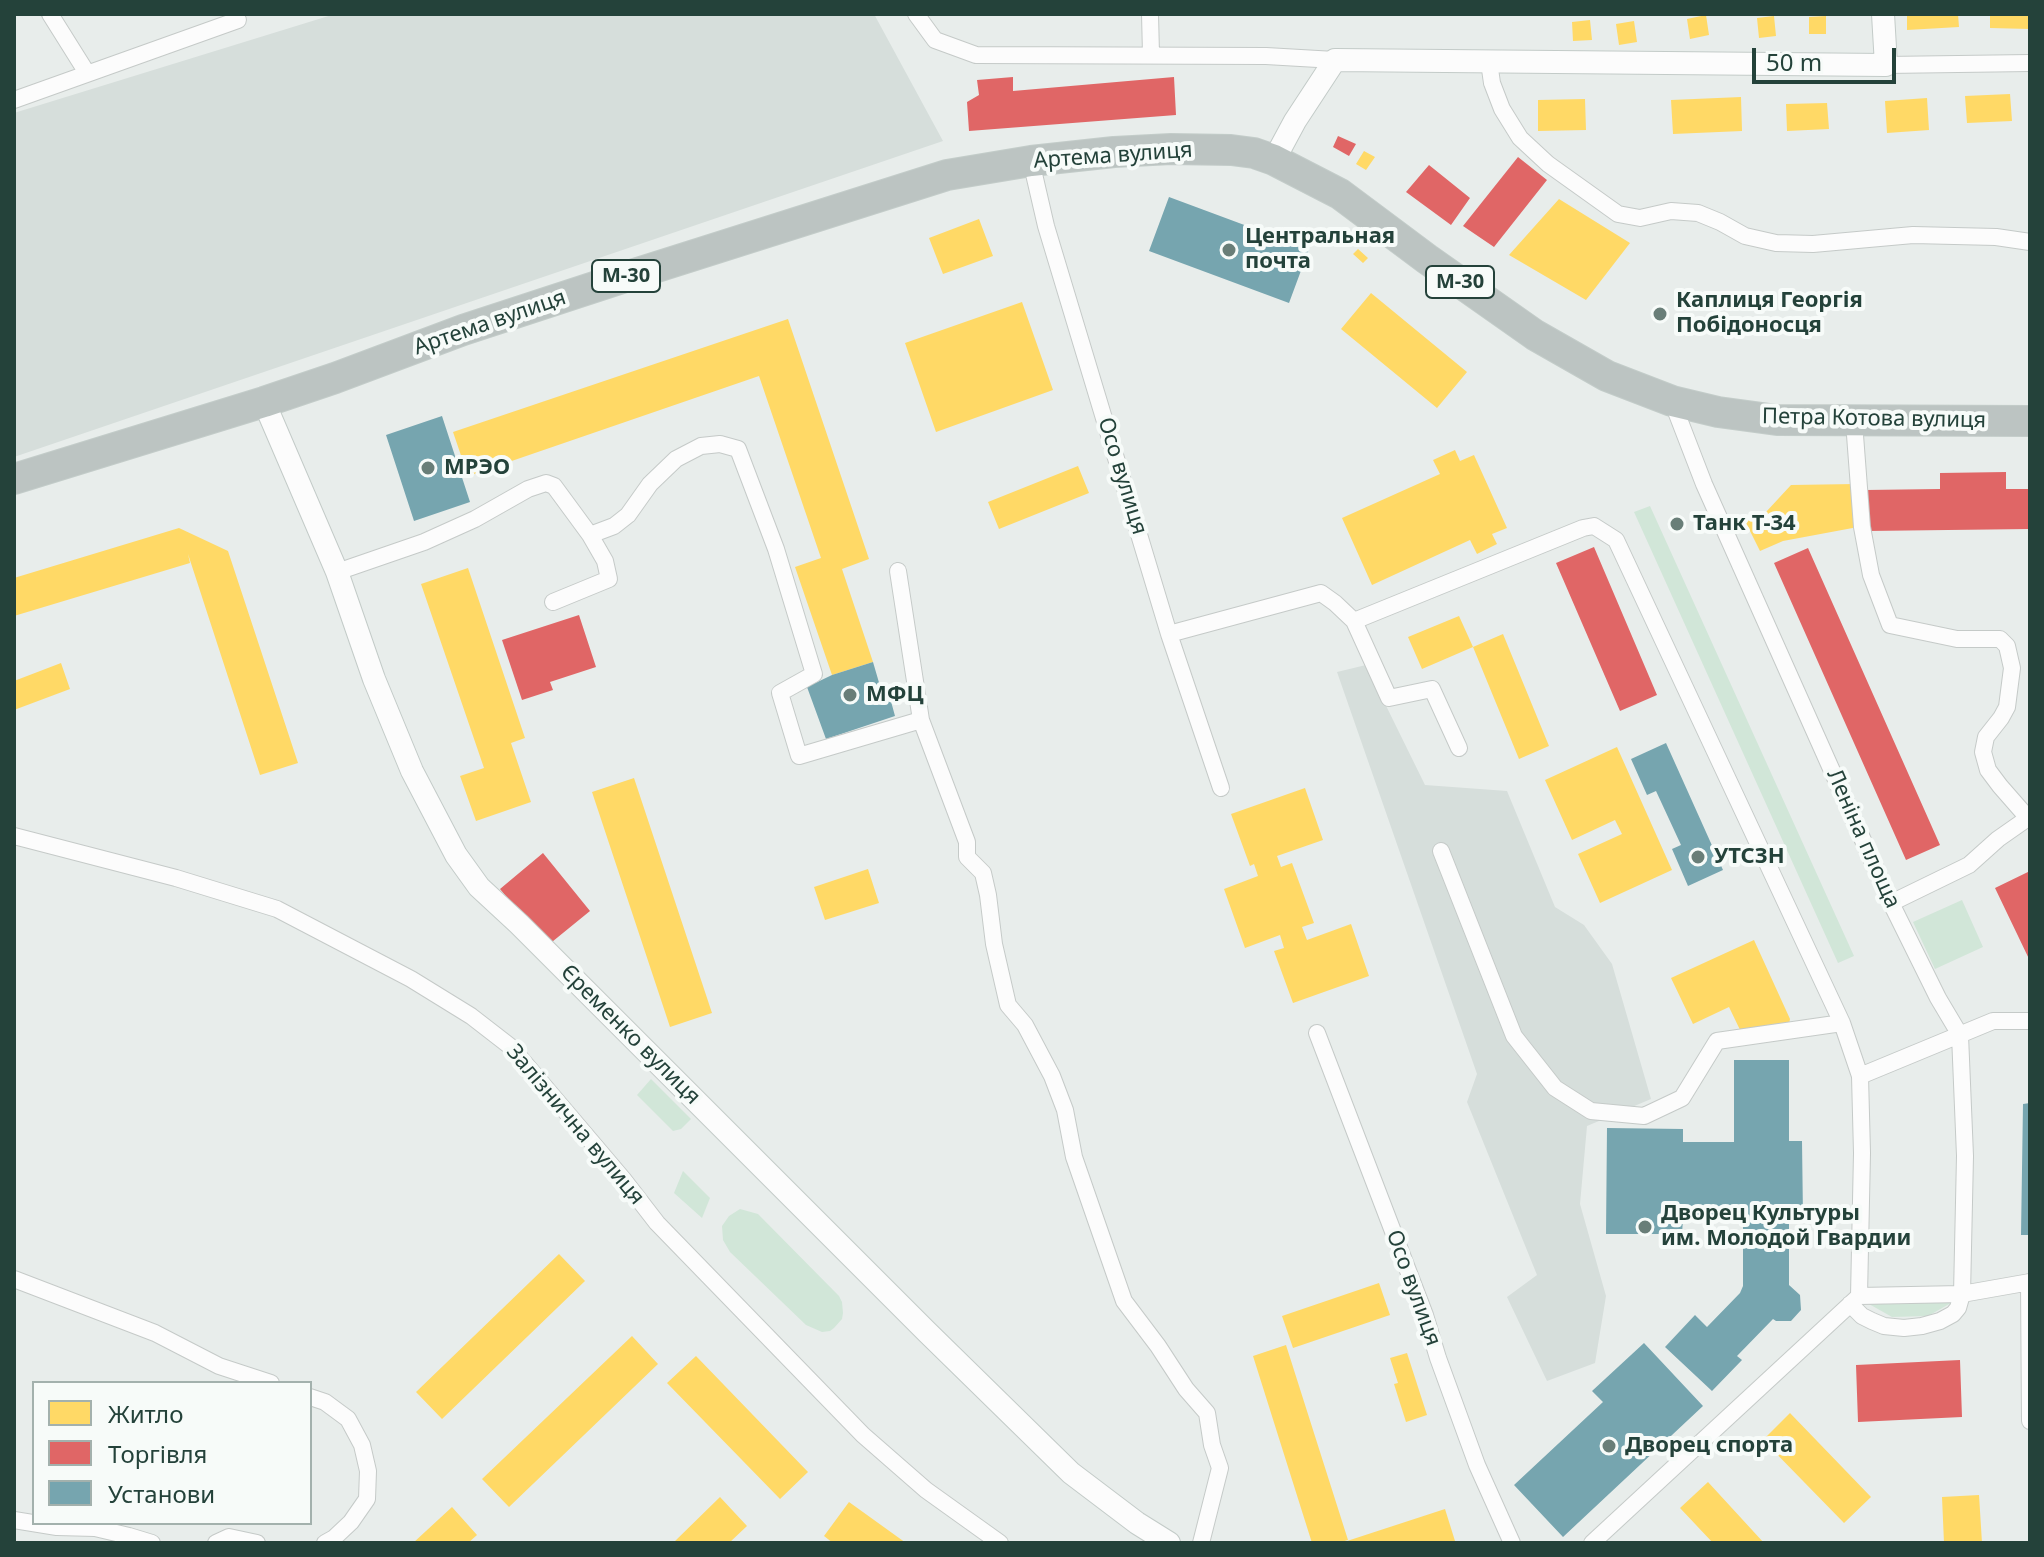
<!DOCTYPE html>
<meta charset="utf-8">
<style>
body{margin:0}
#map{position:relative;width:2044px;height:1557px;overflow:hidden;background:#e8edeb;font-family:"Noto Sans",sans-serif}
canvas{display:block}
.frame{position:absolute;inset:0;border:16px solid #24423a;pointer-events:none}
.legend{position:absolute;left:32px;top:1381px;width:280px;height:144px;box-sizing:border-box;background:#f7fbf9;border:2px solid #a3b1ad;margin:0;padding:10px 14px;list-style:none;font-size:24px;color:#24423a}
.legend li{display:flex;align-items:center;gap:16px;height:40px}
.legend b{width:40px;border:2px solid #a3b1ad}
.scale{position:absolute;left:1752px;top:48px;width:144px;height:36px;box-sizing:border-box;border:4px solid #24423a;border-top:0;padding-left:10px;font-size:24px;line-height:28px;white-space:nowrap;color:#24423a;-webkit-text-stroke:6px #f7fbf9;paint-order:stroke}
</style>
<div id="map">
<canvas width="2044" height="1557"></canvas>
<div class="frame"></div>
<ul class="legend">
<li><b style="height:22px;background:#ffd966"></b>Житло</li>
<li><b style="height:22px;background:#e06666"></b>Торгівля</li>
<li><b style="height:22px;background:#76a5af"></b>Установи</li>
</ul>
<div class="scale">50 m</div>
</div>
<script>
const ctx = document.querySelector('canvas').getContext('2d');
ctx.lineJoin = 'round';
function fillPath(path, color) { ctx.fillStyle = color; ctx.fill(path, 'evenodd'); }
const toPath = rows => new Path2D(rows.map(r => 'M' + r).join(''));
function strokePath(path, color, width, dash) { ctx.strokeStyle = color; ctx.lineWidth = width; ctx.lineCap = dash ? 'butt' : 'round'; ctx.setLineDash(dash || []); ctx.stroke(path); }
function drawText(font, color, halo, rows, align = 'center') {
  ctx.font = font + ' "Noto Sans",sans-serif'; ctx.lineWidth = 8; ctx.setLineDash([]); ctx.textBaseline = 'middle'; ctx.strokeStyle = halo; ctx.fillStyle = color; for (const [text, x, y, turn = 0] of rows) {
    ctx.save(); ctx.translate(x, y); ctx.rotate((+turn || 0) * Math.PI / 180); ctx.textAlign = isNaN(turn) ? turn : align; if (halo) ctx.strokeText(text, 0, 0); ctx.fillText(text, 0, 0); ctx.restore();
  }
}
fillPath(toPath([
 [335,14,874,14,943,141,14,457,14,113],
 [1366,665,1425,785,1507,791,1555,907,1584,925,1612,964,1651,1099,1587,1126,1580,1204,1606,1296,1595,1363,1547,1381,1507,1297,1537,1275,1467,1102,1477,1074,1337,672]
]), '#d6dedb');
fillPath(toPath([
 [1650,506,1854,956,1838,963,1634,512],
 [1962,900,1983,947,1935,969,1913,922],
 [651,1079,691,1119,681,1129,673,1131,637,1095],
 [683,1171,710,1198,702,1218,674,1193],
 [740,1209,758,1214,839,1296,842,1302,843,1313,842,1319,834,1328,830,1331,822,1332,806,1325,730,1252,723,1240,722,1226,729,1216],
 [1951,1299,1951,1303,1928,1316,1892,1317,1869,1304]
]), '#d1e6d8');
fillPath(toPath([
 [1907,14,1958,14,1959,27,1907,30],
 [1990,14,2030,14,2030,29,1990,28],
 [1706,15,1709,35,1690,39,1687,19],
 [1774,16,1776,36,1759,38,1757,18],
 [1826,16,1826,34,1809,34,1809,17],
 [1590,20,1592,40,1573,41,1572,22],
 [1634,21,1637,42,1619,45,1616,24],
 [2010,94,2012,121,1967,123,1965,96],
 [1741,97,1742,131,1673,134,1671,100],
 [1927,98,1929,130,1887,133,1885,101],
 [1585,99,1586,130,1538,131,1538,100],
 [1827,103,1829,129,1787,131,1786,104],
 [1364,151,1375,157,1366,170,1356,164],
 [1559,199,1630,243,1586,300,1509,255],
 [979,219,993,256,943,274,929,238],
 [1358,249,1368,258,1363,263,1353,254],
 [1371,293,1467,372,1437,408,1341,329],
 [1022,302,1053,390,936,432,905,343],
 [788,319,869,559,842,569,873,662,832,675,795,567,821,558,759,376,468,476,453,432],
 [1455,450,1460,461,1474,455,1507,528,1492,534,1497,544,1477,554,1470,540,1372,585,1342,518,1440,474,1433,460],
 [1078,466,1089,493,999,529,988,502],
 [1855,484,1858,527,1783,541,1760,551,1746,523,1752,516,1766,512,1791,485],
 [179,528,228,551,298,763,260,775,188,554,190,563,14,616,14,578],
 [468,568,525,738,511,743,531,802,476,821,460,776,484,768,421,584],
 [1459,616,1473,647,1422,669,1408,637],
 [1503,634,1549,746,1519,759,1473,647],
 [61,663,70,689,14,710,14,681],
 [1617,747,1672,870,1600,903,1578,854,1622,834,1615,820,1572,840,1545,780],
 [634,778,712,1013,670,1027,592,792],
 [1305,788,1323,840,1277,856,1281,867,1292,863,1314,923,1302,927,1307,940,1351,924,1369,976,1293,1003,1274,951,1284,948,1280,935,1245,948,1224,889,1258,876,1254,864,1250,866,1231,814],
 [868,869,879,903,825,920,814,887],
 [1754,940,1790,1019,1789,1024,1742,1034,1729,1007,1693,1024,1671,978],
 [559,1254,585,1281,442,1419,416,1392],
 [1379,1283,1390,1315,1293,1348,1282,1316],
 [632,1336,658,1364,509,1507,482,1479],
 [1286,1345,1348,1540,1338,1543,1312,1543,1253,1356],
 [1407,1353,1427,1415,1406,1422,1394,1384,1398,1383,1390,1358],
 [696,1356,808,1472,780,1499,667,1383],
 [1790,1413,1871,1497,1844,1523,1763,1440],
 [1708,1482,1764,1543,1713,1543,1680,1508],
 [1979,1495,1982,1543,1944,1543,1942,1497],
 [720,1497,747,1526,729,1543,673,1543],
 [849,1502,906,1543,833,1543,824,1536],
 [452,1507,477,1535,468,1543,413,1543],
 [1445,1509,1455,1541,1448,1543,1348,1543,1347,1541]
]), '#ffd966');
fillPath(toPath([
 [1013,77,1013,91,1174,77,1176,115,969,131,967,102,979,95,977,80],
 [1338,136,1356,144,1349,156,1333,147],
 [1518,157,1547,180,1494,247,1463,226],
 [1429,165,1470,198,1451,225,1406,192],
 [2006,472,2006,489,2030,489,2030,529,1866,531,1866,490,1940,489,1940,473],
 [1594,547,1657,695,1620,711,1556,563],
 [1808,548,1940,845,1906,860,1774,563],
 [579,615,596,667,550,682,553,690,522,700,502,640],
 [543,853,590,911,547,946,500,889],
 [2030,871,2030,961,1995,888],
 [1960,1360,1962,1417,1858,1422,1856,1365]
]), '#e06666');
fillPath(toPath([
 [1169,197,1309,249,1289,303,1149,251],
 [1659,305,1669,313,1661,323,1651,316],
 [442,416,470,502,414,521,386,435],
 [873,662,880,686,886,683,895,716,826,739,807,687,832,675],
 [1666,743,1723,870,1688,886,1672,849,1681,845,1656,791,1647,795,1631,759],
 [1734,1060,1789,1060,1789,1141,1802,1141,1803,1218,1789,1218,1789,1285,1800,1295,1801,1310,1791,1321,1776,1321,1773,1319,1737,1356,1742,1360,1712,1391,1665,1347,1695,1315,1707,1327,1740,1293,1743,1286,1743,1218,1683,1219,1682,1234,1606,1234,1607,1128,1683,1129,1683,1142,1734,1142],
 [2030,1103,2030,1235,2021,1235,2023,1104],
 [1644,1343,1703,1406,1563,1537,1514,1485,1603,1402,1592,1391]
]), '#76a5af');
const street = toPath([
 [50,14,87,73],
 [916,14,935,40,976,55,1266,56,1335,60],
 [1150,14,1151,54],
 [1489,62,1492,83,1502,109,1520,138,1548,164,1618,214,1640,218,1671,211,1698,213,1720,222,1745,236,1776,243,1813,244,1913,235,1996,237,2030,242],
 [1886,65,2030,63],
 [14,100,238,20],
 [1031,161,1046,226,1169,634,1221,788],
 [1672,401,1704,484,1891,903,1938,998,1960,1035,1965,1156,1962,1294,1958,1308,1953,1314,1940,1321,1922,1326,1904,1328,1884,1326,1872,1321,1862,1316,1850,1304],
 [1854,422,1862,527,1871,575,1890,625,1957,639,2000,639,2007,646,2012,668,2007,707,2001,718,1986,737,1983,752,1988,770,2000,786,2028,818,1998,839,1969,865,1891,903],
 [898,571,921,720,967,842,967,857,983,873,988,895,994,944,1008,1005,1025,1025,1052,1076,1065,1110,1074,1157,1124,1301,1158,1346,1186,1389,1207,1413,1212,1445,1220,1468,1201,1543],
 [337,572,424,542,475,519,528,489,546,483,554,486,590,535],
 [553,602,609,579,605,561,590,535,614,526,628,515,650,484,676,459,701,446,720,444,738,449,776,549,814,674,780,693,799,756,921,720],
 [1354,621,1583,528,1594,526,1616,540,1842,1023,1860,1076,1862,1153,1859,1296],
 [1169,634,1321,593,1335,603,1354,621,1389,698,1432,689,1459,748],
 [14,836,176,878,277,909,411,979,471,1016,511,1047,623,1179,657,1223,863,1435,926,1490,1000,1543],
 [1441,851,1514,1036,1555,1088,1591,1111,1644,1116,1682,1098,1717,1041,1842,1023],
 [1317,1033,1425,1315,1438,1358,1477,1465,1512,1543],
 [1860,1076,1993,1021,2030,1021],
 [14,1279,155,1333,219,1366,271,1383],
 [2029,1282,2030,1421],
 [1859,1296,1962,1294,2030,1282],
 [310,1397,325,1402,348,1419,362,1445,368,1471,367,1499,351,1522,334,1538,325,1543],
 [14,1520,57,1527,95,1528,129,1536,152,1543],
 [216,1543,229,1537,257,1543],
 [1592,1543,1858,1297]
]);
const secondary = toPath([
 [1274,160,1295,121,1335,60,1886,65,1883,14],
 [264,402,337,572,374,679,412,771,456,855,479,887,519,924,927,1332,1071,1473,1137,1523,1169,1543]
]);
const highway = toPath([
 [14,479,264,402,335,378,463,330,622,278,947,175,1031,161,1114,152,1171,149,1231,150,1254,153,1274,160,1340,194,1427,259,1535,335,1607,376,1672,401,1718,412,1777,420,2030,421]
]);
strokePath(street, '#c5cac8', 18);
strokePath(secondary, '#c3cbc8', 24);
strokePath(highway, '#c3ccc9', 32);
strokePath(street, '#fcfcfc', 16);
strokePath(secondary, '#fcfcfc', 22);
strokePath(highway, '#bcc4c2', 30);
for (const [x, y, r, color] of [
 [1229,250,8,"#697e78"],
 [1660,314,8,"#697e78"],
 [428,468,8,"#697e78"],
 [1677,524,8,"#697e78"],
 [850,695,8,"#697e78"],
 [1698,857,8,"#697e78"],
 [1645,1227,8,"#697e78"],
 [1609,1446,8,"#697e78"]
]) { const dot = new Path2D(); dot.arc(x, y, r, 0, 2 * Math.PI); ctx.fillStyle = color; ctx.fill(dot); strokePath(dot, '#f7fbf9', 3); }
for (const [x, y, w] of [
 [626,276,68],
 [1460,282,68]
]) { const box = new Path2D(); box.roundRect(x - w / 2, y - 16, w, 32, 6); ctx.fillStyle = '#f7fbf9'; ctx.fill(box); strokePath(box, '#24423a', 2); }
drawText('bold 20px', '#24423a', null, [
 ["М-30",626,276],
 ["М-30",1460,282]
]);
drawText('22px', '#24423a', '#f7fbf9', [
 ["Артема вулиця",1113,156,-4],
 ["Артема вулиця",490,323,-19],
 ["Петра Котова вулиця",1874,419,1],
 ["Осо вулиця",1122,476,73],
 ["Леніна площа",1863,839,66],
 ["Єременко вулиця",630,1035,45],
 ["Залізнична вулиця",575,1125,50],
 ["Осо вулиця",1413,1288,70]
]);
drawText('bold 22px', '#24423a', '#f7fbf9', [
 ["Центральная",1245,237],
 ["почта",1245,262],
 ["Каплиця Георгія",1676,301],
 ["Побідоносця",1676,326],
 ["МРЭО",444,468],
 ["Танк Т-34",1693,524],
 ["МФЦ",866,695],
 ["УТСЗН",1714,857],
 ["Дворец Культуры",1661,1214],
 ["им. Молодой Гвардии",1661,1239],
 ["Дворец спорта",1625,1446]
], 'left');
</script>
